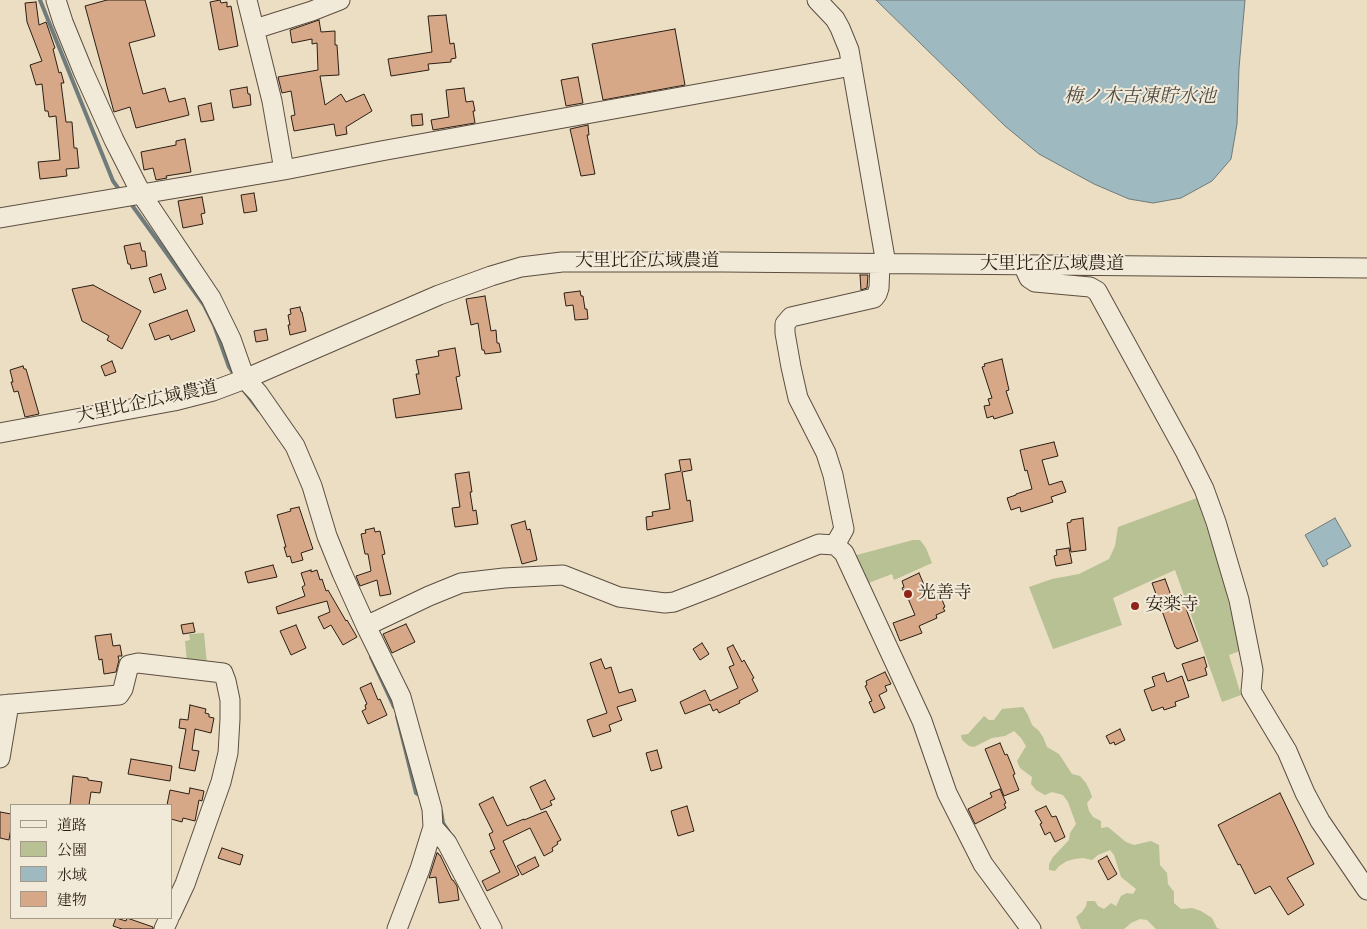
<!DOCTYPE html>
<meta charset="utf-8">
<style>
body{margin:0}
#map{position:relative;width:1367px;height:929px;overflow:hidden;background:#ebdec3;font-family:"IM FELL Double Pica","Noto Serif JP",serif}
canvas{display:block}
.legend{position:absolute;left:10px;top:804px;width:162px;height:115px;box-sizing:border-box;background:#f2ead8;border:1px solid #a3988a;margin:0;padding:6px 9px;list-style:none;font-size:15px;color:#2c1e14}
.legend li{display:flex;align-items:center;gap:10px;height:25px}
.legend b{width:25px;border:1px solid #a3988a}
</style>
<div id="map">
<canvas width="1367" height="929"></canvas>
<ul class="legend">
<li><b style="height:6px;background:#f2ead8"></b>道路</li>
<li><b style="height:14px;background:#b7c194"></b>公園</li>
<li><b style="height:14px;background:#9eb9bf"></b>水域</li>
<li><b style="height:14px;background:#d6a888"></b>建物</li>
</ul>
</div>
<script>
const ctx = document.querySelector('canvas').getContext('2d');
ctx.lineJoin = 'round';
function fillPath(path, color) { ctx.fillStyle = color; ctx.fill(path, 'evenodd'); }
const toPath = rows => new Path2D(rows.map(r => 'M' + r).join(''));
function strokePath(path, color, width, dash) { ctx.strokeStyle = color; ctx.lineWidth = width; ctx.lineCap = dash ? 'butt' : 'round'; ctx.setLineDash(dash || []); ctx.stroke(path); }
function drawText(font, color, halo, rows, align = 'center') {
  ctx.font = font + ' "IM FELL Double Pica","Noto Serif JP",serif'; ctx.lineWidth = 4; ctx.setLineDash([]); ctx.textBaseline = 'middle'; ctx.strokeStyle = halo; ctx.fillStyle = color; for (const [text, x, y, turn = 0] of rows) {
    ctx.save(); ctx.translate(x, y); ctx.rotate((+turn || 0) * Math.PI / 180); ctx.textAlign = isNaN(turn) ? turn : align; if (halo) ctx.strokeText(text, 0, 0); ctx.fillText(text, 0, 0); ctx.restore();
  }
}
fillPath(toPath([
 [1197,498,1220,568,1239,643,1240,651,1229,655,1241,695,1222,702,1175,570,1113,598,1122,625,1053,649,1029,587,1052,579,1079,574,1109,559,1115,546,1118,527],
 [913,540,920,540,926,548,932,563,894,580,892,574,866,584,853,556],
 [204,633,207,664,187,662,185,641,190,640,189,634],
 [1023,707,1028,715,1032,725,1039,731,1043,737,1047,747,1059,754,1072,774,1080,776,1086,783,1090,791,1092,797,1087,803,1089,811,1093,817,1101,821,1101,828,1108,827,1126,842,1134,845,1151,841,1159,845,1160,865,1167,873,1168,884,1174,892,1174,903,1181,909,1192,908,1201,911,1212,918,1217,928,1220,929,1156,929,1147,920,1140,919,1131,923,1124,929,1081,929,1076,917,1082,912,1086,906,1087,901,1095,901,1098,906,1104,909,1111,903,1116,906,1121,896,1127,893,1133,894,1136,889,1121,877,1114,855,1110,850,1098,855,1092,860,1083,858,1075,859,1067,861,1059,866,1055,871,1049,870,1049,864,1053,857,1069,840,1070,833,1076,824,1068,802,1063,795,1052,792,1045,795,1036,790,1031,784,1032,777,1020,768,1017,761,1026,746,1021,738,1014,731,1005,736,992,738,974,747,969,746,962,740,961,735,968,734,984,716,989,720,994,720,1002,709]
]), '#b7c194');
const water = toPath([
 [876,0,1245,0,1239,68,1237,124,1231,159,1212,181,1181,198,1153,203,1129,199,1094,184,1039,154,1005,126,876,0],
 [1335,518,1351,546,1326,560,1328,564,1323,567,1305,535,1335,518]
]);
fillPath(water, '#9eb9bf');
strokePath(water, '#707b7b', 1);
strokePath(toPath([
 [40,0,113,181,121,192],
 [129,201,204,305,214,325,229,367,235,376],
 [242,388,259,410],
 [371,657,394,707],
 [397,716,416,793,421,796],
 [441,811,443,823,449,832]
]), '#707b7b', 4);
const building = toPath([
 [107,0,145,0,155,36,129,43,143,94,165,88,169,102,185,98,189,115,136,128,130,107,114,112,85,6,107,0],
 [220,0,221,3,227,2,227,7,231,6,238,46,219,50,210,2,220,0],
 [36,2,39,25,46,22,55,48,53,49,59,73,61,72,64,83,61,83,66,122,72,122,74,148,77,148,79,168,66,169,67,176,40,179,38,162,60,160,56,116,49,117,48,111,45,111,42,84,36,85,30,65,42,61,27,22,25,3,36,2],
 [446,15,450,44,454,43,456,58,451,59,451,62,428,64,429,70,391,76,388,59,432,52,428,16,446,15],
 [319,20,321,32,335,31,335,45,337,45,339,75,320,76,325,105,341,94,346,102,364,94,372,111,346,127,347,134,336,136,334,124,294,131,291,116,295,115,291,91,282,93,278,77,318,70,317,43,312,44,312,39,292,43,290,30,319,20],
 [675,29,685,85,603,100,592,44,675,29],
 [578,77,583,103,566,106,561,80,578,77],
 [247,87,248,94,250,94,251,105,233,108,230,90,247,87],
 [464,88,466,102,473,101,475,111,473,111,475,123,433,130,431,120,449,117,446,90,464,88],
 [211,103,214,120,201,122,198,106,211,103],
 [422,114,423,125,412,126,411,115,422,114],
 [588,125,589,135,587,135,595,174,581,176,570,129,588,125],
 [185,139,191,172,166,176,167,178,156,180,153,168,144,170,141,152,176,145,176,141,185,139],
 [254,193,257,211,244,213,241,195,254,193],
 [202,197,205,213,201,214,203,224,183,228,178,201,202,197],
 [140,243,142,251,145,251,147,266,131,269,130,264,128,264,124,246,140,243],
 [161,274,166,289,154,293,149,278,161,274],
 [860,275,868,275,867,288,861,290,860,275],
 [93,285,141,311,122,349,107,340,109,336,82,321,72,289,93,285],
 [580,291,581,296,583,296,585,309,587,309,588,319,575,320,573,305,566,306,564,293,580,291],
 [485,296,491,331,496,330,497,343,499,343,501,352,485,354,484,350,482,350,478,323,471,325,466,299,485,296],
 [300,307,301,312,302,312,306,331,290,335,288,325,290,325,288,315,291,314,290,309,300,307],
 [187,310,195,331,171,340,169,335,155,340,149,324,187,310],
 [266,329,268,340,256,342,254,331,266,329],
 [455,348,460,376,456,377,462,409,396,418,393,399,420,394,416,374,419,374,416,360,439,356,438,351,455,348],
 [1002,359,1009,390,1006,391,1013,413,994,419,993,416,987,418,984,406,990,405,988,399,992,398,982,367,985,366,984,364,1002,359],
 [112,361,116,372,105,376,101,366,112,361],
 [23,366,24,369,26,369,39,414,25,417,18,391,14,392,11,382,13,382,10,370,23,366],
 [1054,442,1058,456,1042,460,1049,485,1062,481,1066,492,1051,497,1053,502,1021,512,1020,507,1011,510,1007,498,1016,495,1016,494,1032,489,1027,470,1025,471,1020,450,1054,442],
 [690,459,692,470,682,472,687,501,690,500,693,521,647,530,646,517,653,516,652,512,670,509,665,474,681,471,679,460,690,459],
 [469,472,472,492,470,492,473,511,476,510,478,524,455,527,452,508,460,507,455,474,469,472],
 [299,507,313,549,301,553,303,560,292,563,290,556,287,557,284,547,286,547,277,515,291,511,290,509,299,507],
 [1083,518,1086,550,1071,552,1067,523,1071,522,1071,520,1083,518],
 [525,521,527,530,530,529,537,560,522,564,511,525,525,521],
 [374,528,375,532,380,531,385,554,382,555,391,594,380,596,377,580,360,586,356,576,371,571,368,554,365,554,361,534,366,533,365,530,374,528],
 [1069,548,1072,563,1056,566,1054,556,1057,555,1056,550,1069,548],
 [273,565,277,577,248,583,245,572,273,565],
 [311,570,311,572,317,570,320,580,322,579,326,591,328,590,346,621,347,620,357,637,343,645,331,625,324,629,318,617,330,612,327,601,278,614,276,607,305,596,302,587,305,585,301,573,311,570],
 [919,573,927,592,931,590,935,599,941,597,945,607,943,608,945,611,936,615,937,618,919,626,922,633,900,641,893,623,915,615,907,596,906,596,902,588,904,587,902,581,919,573],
 [1165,579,1172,598,1181,595,1198,641,1177,649,1176,647,1175,647,1152,583,1165,579],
 [193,623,195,632,183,634,181,625,193,623],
 [406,624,415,642,392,653,383,634,406,624],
 [296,625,306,648,291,655,280,631,296,625],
 [111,634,113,646,120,645,122,656,118,656,119,660,116,672,104,674,102,659,99,660,95,636,111,634],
 [702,643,709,654,700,660,693,649,702,643],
 [733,645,742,662,744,660,754,678,752,679,758,691,739,701,740,703,719,713,717,709,713,711,710,704,685,714,680,702,705,690,710,701,738,688,729,667,734,665,727,648,733,645],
 [1204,657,1207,667,1205,668,1207,675,1188,681,1182,664,1204,657],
 [601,659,605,669,611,667,619,693,632,689,636,701,617,707,622,720,609,725,611,731,593,737,587,720,607,713,590,663,601,659],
 [885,672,891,684,885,686,887,691,879,695,885,708,874,713,869,702,872,701,865,686,867,685,866,681,885,672],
 [1164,673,1167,682,1182,676,1189,697,1175,702,1176,706,1164,710,1163,707,1152,711,1144,690,1155,686,1152,677,1164,673],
 [371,683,378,700,380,699,387,715,368,724,362,711,366,709,365,705,367,704,360,688,371,683],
 [190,705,206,709,205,713,209,714,209,717,214,718,211,733,195,729,192,750,199,751,195,771,179,768,186,729,179,728,180,719,188,720,190,705],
 [1120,729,1125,740,1115,745,1114,742,1110,744,1106,736,1120,729],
 [1000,743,1005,755,1007,754,1012,766,1015,774,1013,775,1019,790,1004,796,985,749,1000,743],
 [657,750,662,768,651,771,646,753,657,750],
 [131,759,172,766,170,781,128,774,131,759],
 [73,776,88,778,88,780,102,782,100,793,91,792,89,805,70,805,73,776],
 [545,780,555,799,550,801,552,805,541,810,530,787,545,780],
 [190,788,204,791,202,801,199,800,195,821,183,818,182,822,171,819,171,805,167,805,170,790,189,794,190,788],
 [1000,789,1006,803,1004,804,1006,808,975,824,968,809,992,797,990,793,1000,789],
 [1280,793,1314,864,1287,878,1304,905,1288,915,1270,886,1255,894,1240,864,1238,865,1218,825,1280,793],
 [493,797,507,826,524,819,524,820,546,811,561,840,557,842,558,844,552,848,553,851,544,856,530,828,503,841,519,875,487,891,482,881,500,872,490,851,495,849,489,834,493,832,479,804,493,797],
 [687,806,694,831,678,836,671,811,687,806],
 [1046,806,1052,817,1056,816,1065,837,1055,842,1050,832,1045,835,1040,824,1042,823,1035,811,1046,806],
 [0,812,11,814,11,828,9,840,0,838,0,812],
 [222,848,243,855,240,865,218,858,222,848],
 [437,853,438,853,439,855,440,855,452,880,453,880,457,886,459,900,439,903,436,877,429,878,437,853],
 [1107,856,1117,874,1108,880,1098,861,1107,856],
 [535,857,539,866,522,875,517,866,535,857],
 [116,918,126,921,127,918,153,927,153,929,122,929,113,926,116,918]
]);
fillPath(building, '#d6a888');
strokePath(building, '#2c1e14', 1);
const minor = toPath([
 [56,0,63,22,83,71,114,140,142,195,211,298,231,339,245,379,258,393,295,446,312,486,327,536,342,573,366,626,401,697,432,809,433,827,420,869,397,929],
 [247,0,272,101,284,170],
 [817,0,835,19,840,28,849,50,886,264],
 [255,29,312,11,340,0],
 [0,218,284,170,381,151,852,66],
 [1023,265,1029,278,1035,282,1090,287,1097,291,1186,453,1204,489,1216,522,1239,600,1253,670,1251,691,1287,751,1305,793,1320,821,1367,890],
 [0,433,174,401,213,391,245,379,439,295,491,276,521,267,562,262,723,262,1367,268],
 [835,545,844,529,833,475,826,453,798,398,791,367,785,333,785,324,791,317,874,298,877,294,879,288,880,264],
 [366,626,429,596,461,583,504,578,563,575,619,597,665,603,674,602,713,587,819,544,835,545,844,553,922,721,947,793,983,864,1031,929],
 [0,705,119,695,123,689,129,665,138,663,223,673,226,681,230,700,230,719,228,753,221,782,185,884,171,914],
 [0,758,9,704],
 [433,827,447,843,492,929],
 [164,929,169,918]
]);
strokePath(minor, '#5c4e40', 21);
strokePath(minor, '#f2ead8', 19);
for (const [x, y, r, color] of [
 [908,594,5,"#8f2418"],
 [1135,606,5,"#8f2418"]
]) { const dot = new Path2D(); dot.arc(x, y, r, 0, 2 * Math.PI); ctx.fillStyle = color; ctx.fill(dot); strokePath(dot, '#f2ead8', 2); }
drawText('18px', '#2c1e14', '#f2ead8', [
 ["大里比企広域農道",647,262],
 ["大里比企広域農道",1052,265],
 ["大里比企広域農道",147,403,-12]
]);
drawText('18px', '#2c1e14', '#f2ead8', [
 ["光善寺",918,594],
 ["安楽寺",1145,606]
], 'left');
drawText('italic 19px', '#4e4c47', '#f2ead8', [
 ["梅ノ木古凍貯水池",1140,98]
]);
</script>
